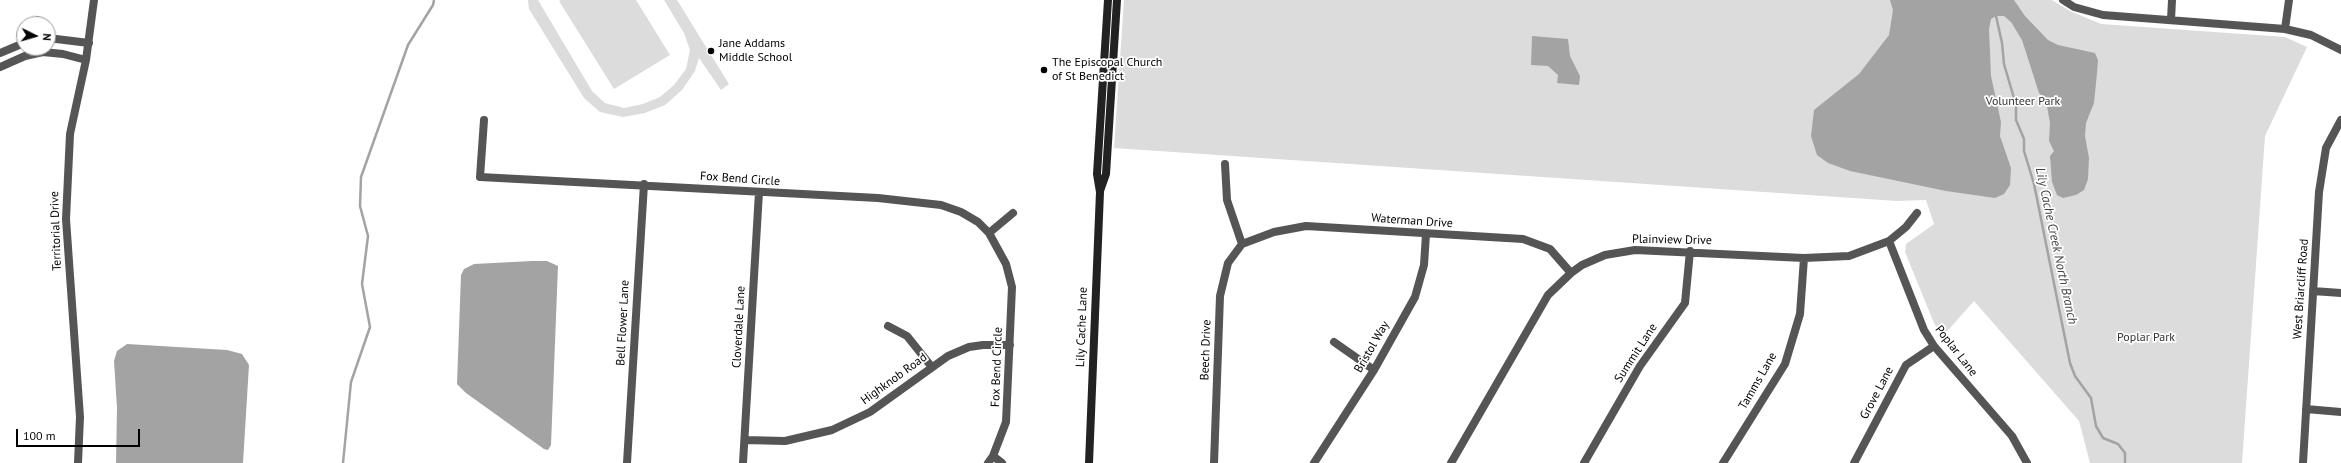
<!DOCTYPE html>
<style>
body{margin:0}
#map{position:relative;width:2341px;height:463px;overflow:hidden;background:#fff;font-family:"PT Sans",sans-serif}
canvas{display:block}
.north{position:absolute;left:16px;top:16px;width:40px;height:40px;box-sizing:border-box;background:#fff;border:1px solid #999;border-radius:50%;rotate:95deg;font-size:11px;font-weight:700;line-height:16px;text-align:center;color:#000}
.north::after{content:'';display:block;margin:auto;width:14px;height:18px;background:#000;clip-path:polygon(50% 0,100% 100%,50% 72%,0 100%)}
.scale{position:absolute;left:16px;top:429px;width:124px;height:18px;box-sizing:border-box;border:2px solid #000;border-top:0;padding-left:5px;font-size:12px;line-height:14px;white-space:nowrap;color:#000;-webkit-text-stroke:3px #fff;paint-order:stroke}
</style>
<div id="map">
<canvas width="2341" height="463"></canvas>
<div class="north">N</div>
<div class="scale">100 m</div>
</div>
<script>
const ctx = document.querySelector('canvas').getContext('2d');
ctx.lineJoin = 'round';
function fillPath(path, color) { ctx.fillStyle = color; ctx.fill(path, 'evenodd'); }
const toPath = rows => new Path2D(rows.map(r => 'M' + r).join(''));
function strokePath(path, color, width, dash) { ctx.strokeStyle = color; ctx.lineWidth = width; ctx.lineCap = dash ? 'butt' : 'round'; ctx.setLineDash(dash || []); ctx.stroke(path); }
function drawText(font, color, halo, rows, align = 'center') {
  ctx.font = font + ' "PT Sans",sans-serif'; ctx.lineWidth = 3.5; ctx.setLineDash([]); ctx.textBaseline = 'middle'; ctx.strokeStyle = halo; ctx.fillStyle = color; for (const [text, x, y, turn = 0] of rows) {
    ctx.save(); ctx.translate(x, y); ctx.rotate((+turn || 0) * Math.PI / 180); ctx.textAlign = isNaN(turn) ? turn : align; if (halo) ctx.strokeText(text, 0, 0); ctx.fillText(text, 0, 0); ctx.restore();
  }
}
fillPath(toPath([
 [528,0,538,0,592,91,605,103,624,108,643,104,660,97,674,85,686,69,690,50,684,33,664,0,677,0,729,84,721,90,699,58,695,71,682,90,665,105,645,113,623,117,600,112,584,98,529,9],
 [561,0,636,0,670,55,614,89,559,1],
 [1124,0,2052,0,2070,11,2101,24,2285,37,2307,47,2265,136,2242,463,2090,463,2079,421,1974,301,1942,337,1934,323,1905,252,1906,244,1934,224,1926,200,1897,201,1114,148]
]), '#dcdcdc');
fillPath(toPath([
 [1890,0,2014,0,2025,16,2048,40,2058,45,2095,53,2098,60,2097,73,2094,103,2086,123,2085,136,2089,158,2088,179,2084,190,2076,195,2063,198,2057,195,2052,182,2050,156,2054,151,2049,141,2050,123,2046,101,2039,93,2022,40,2011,22,2004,16,1996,16,1991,19,1989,29,1991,76,2001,122,2000,136,2011,168,2010,185,2004,194,1995,198,1946,191,1850,171,1828,163,1817,155,1811,136,1814,110,1859,74,1889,35,1893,10],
 [1532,36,1568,39,1570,56,1580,76,1579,85,1557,83,1558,75,1548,66,1531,65],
 [532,261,547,261,558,266,551,445,548,450,544,449,466,393,457,384,461,275,464,269,474,264],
 [127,344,227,350,242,354,249,365,243,463,116,463,117,408,114,361,117,351]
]), '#a3a3a3');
strokePath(toPath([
 [1996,16,2002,43,2004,64,2016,105,2016,120,2024,139,2024,151,2034,184,2070,363,2075,376,2091,398,2096,426,2103,438,2118,444,2125,453,2125,463],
 [343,463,351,382,370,327,362,284,368,236,360,206,361,177,408,45,433,5,434,0]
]), '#a3a3a3', 2.5);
strokePath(toPath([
 [2063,0,2074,7,2103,15,2285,29,2311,35,2341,50],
 [2171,20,2172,0],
 [2285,29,2289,0],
 [48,38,89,43],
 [0,53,24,43],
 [0,67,25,56,43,52,63,54,86,60],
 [484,120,480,177,878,198,941,205,961,212,978,222,989,233,1006,264,1012,287,1006,422,993,456,988,463],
 [1225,164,1227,200,1242,244],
 [989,233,1013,213],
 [1889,241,1924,330,1934,346,2012,436,2027,463],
 [1242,244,1274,232,1306,226,1523,239,1550,249,1571,273],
 [2313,291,2341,293],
 [888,326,907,336,931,366],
 [1334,342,1374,370],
 [2306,409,2341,412],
 [745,440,785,441,832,430,870,412,948,356,969,347,983,345,1010,345],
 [993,456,1002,463],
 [78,463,80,417,66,219,70,134,86,60,94,0],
 [627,463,644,184],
 [743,463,759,192],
 [1214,463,1220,296,1228,263,1242,244],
 [1314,463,1374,370,1415,297,1424,265,1426,234],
 [1451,463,1548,295,1571,273,1582,265,1605,255,1635,250,1804,258,1849,256,1889,241,1906,227,1917,213],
 [1584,463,1640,366,1685,303,1690,251],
 [1723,463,1785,364,1800,314,1804,258],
 [1854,463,1906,365,1934,346],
 [2303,463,2319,192,2326,148,2341,120]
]), '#555', 8);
strokePath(toPath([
 [1100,191,1106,174,1117,0],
 [1089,463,1100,192,1097,174,1108,0]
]), '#222', 8);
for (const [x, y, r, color] of [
 [711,51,4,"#000"],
 [1044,70,4,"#000"]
]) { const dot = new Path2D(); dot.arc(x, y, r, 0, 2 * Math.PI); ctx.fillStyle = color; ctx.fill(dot); strokePath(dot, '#fff', 1.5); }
drawText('12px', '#000', '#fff', [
 ["Jane Addams",719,44],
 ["Middle School",719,58],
 ["The Episcopal Church",1052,63],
 ["of St Benedict",1052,77]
], 'left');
drawText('12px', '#333', '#fff', [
 ["Volunteer Park",2023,102],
 ["Poplar Park",2146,338]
]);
drawText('12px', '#000', '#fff', [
 ["Fox Bend Circle",740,179,4],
 ["Waterman Drive",1412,221,4],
 ["Territorial Drive",56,231,-92],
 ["Plainview Drive",1672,240,1],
 ["West Briarcliff Road",2301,289,-86],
 ["Bell Flower Lane",623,323,-87],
 ["Cloverdale Lane",739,327,-87],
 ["Lily Cache Lane",1082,327,-88],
 ["Bristol Way",1372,347,-60],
 ["Beech Drive",1206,350,-88],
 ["Poplar Lane",1956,351,52],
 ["Summit Lane",1636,353,-57],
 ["Fox Bend Circle",997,367,-88],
 ["Highknob Road",894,379,-36],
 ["Tamms Lane",1758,381,-60],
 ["Grove Lane",1877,393,-62]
]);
drawText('italic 13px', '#444', '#fff', [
 ["Lily Cache Creek North Branch",2056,246,78]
]);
</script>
